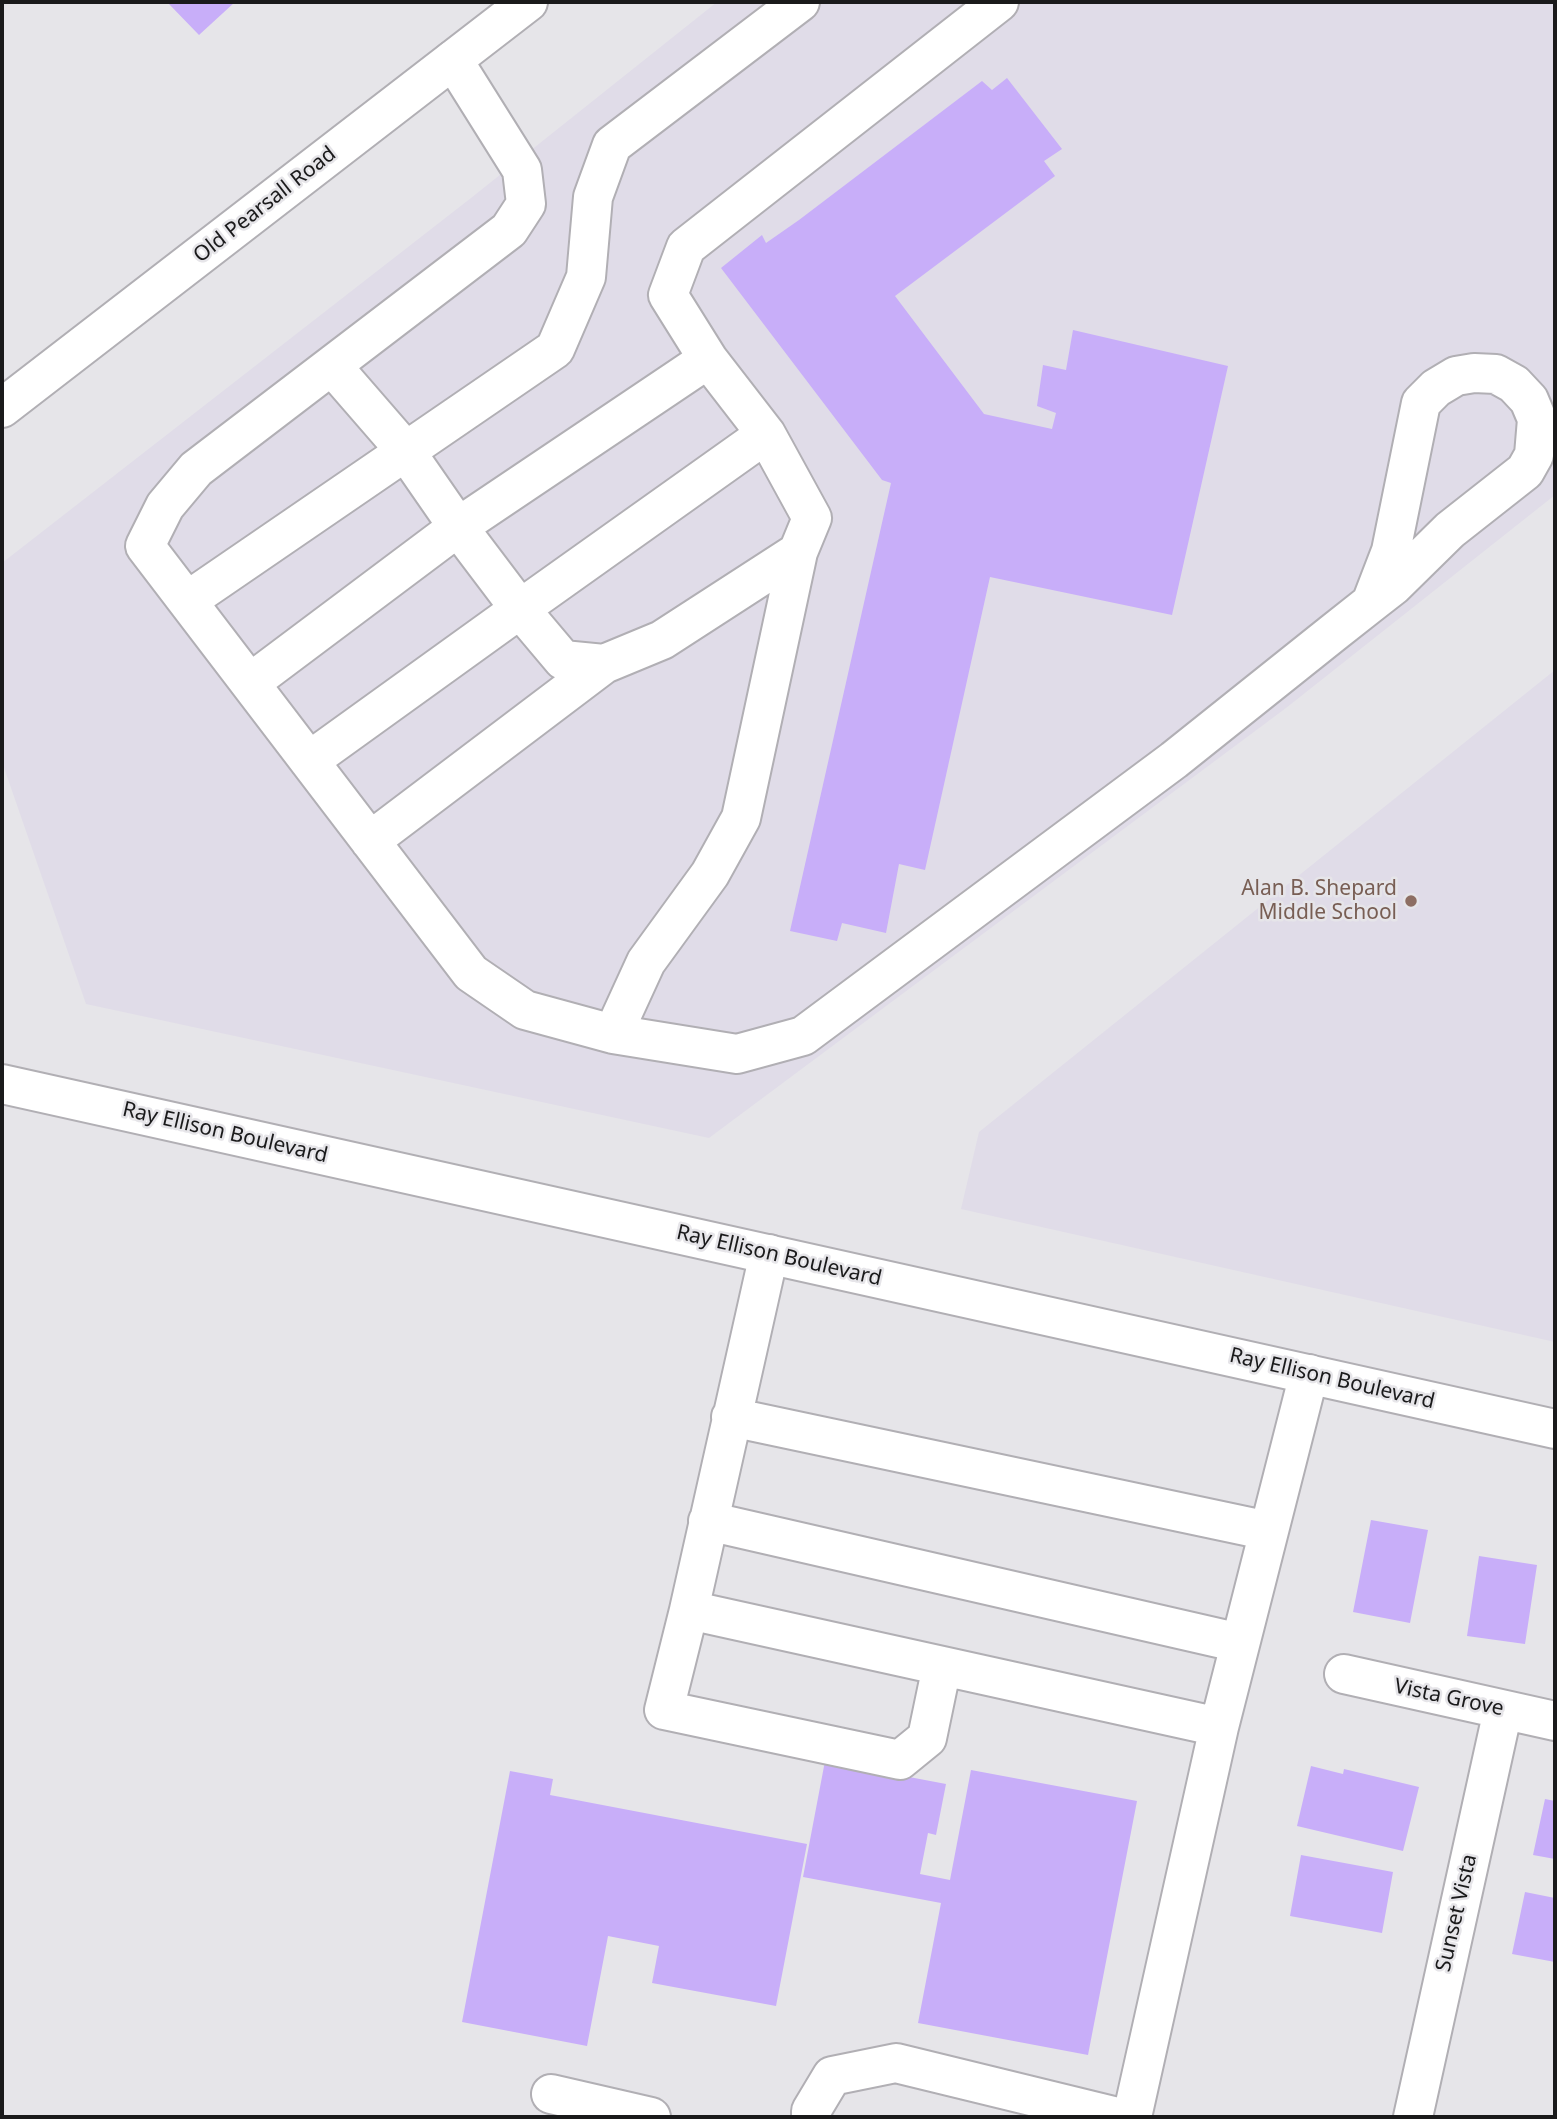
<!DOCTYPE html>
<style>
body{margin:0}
#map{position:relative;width:1557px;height:2119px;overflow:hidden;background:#e6e5e9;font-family:"Noto Sans",sans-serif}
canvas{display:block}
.frame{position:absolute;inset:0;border:4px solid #1a1a1b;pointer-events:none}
</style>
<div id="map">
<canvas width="1557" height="2119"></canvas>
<div class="frame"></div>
</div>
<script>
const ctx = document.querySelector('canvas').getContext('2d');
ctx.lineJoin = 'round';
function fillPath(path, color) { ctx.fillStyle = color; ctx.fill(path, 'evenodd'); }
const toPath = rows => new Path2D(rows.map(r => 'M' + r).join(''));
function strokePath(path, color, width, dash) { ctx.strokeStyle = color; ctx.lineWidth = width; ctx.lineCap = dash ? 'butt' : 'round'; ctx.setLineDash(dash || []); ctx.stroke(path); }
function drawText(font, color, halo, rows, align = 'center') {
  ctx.font = font + ' "Noto Sans",sans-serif'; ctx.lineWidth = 5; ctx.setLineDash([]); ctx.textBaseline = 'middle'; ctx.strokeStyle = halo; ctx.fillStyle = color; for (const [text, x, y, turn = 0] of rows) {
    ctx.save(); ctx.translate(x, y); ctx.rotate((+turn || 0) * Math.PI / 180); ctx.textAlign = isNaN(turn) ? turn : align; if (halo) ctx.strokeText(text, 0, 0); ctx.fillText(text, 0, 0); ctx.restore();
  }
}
fillPath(toPath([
 [717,2,1555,2,1555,495,1286,708,709,1138,86,1004,2,762,2,563,471,198],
 [1555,670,1555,1342,961,1209,979,1132]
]), '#e0dce8');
fillPath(toPath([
 [167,2,235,2,199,35],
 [1007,78,1062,149,1044,161,1055,176,895,296,984,414,1052,429,1056,413,1037,406,1043,365,1066,370,1073,330,1228,366,1172,615,990,577,925,870,899,864,886,933,842,923,837,941,790,931,891,483,882,480,721,268,762,235,766,243,799,220,982,81,992,90],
 [1371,1520,1428,1530,1410,1623,1353,1612],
 [1479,1556,1537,1565,1525,1644,1467,1636],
 [825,1761,946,1784,936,1835,928,1833,920,1874,950,1880,971,1770,1137,1801,1088,2055,918,2023,941,1903,803,1877],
 [1311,1766,1343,1774,1344,1769,1419,1787,1403,1851,1297,1826],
 [510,1771,553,1779,550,1795,807,1844,776,2006,652,1983,659,1946,608,1936,587,2046,462,2022],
 [1545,1799,1555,1801,1555,1859,1533,1855],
 [1301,1855,1393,1872,1382,1933,1290,1916],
 [1525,1892,1555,1898,1555,1962,1512,1954]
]), '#c8aef9');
const minor = toPath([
 [453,60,522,170,526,204,509,230,196,469,165,506,145,546,471,973,525,1010,613,1034,737,1054,803,1036,1174,760,1333,633,1371,603,1393,586,1450,530,1525,471,1534,455,1537,419,1529,400,1514,384,1496,374,1474,373,1456,376,1436,388,1421,403,1391,551,1371,603],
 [332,366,404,449,458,527,708,359,668,295,686,247,999,2],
 [187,601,555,349,586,277,593,197,612,145,800,2],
 [250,683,458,527,520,609,766,434,708,359],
 [309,761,520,609,563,660,604,664,662,640,798,552,812,518,766,434],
 [370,841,604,664],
 [613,1034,646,962,710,874,741,818,798,552],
 [769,1254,689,1610,1219,1727,1309,1374],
 [731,1417,1269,1531],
 [708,1521,1240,1643],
 [689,1610,664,1710,900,1760,927,1738,942,1666],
 [1344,1674,1555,1721],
 [551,2094,651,2117],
 [811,2117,811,2111,832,2076,896,2063,1117,2117],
 [1132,2117,1219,1727],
 [1413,2117,1503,1710]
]);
const major = toPath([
 [2,408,528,2],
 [2,1084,1555,1429]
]);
strokePath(minor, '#b1afb4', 42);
strokePath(major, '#b1afb4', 42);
strokePath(minor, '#fff', 38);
strokePath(major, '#fff', 38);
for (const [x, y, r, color] of [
 [1411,901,7,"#8d6e63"]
]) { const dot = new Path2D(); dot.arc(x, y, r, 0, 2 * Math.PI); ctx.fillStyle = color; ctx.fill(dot); strokePath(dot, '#e6e5e9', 2.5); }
drawText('21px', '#1a1a1b', '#e6e5e9', [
 ["Old Pearsall Road",265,205,-38],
 ["Ray Ellison Boulevard",225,1133,13],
 ["Ray Ellison Boulevard",779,1256,13],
 ["Ray Ellison Boulevard",1332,1379,13],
 ["Vista Grove",1449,1698,12],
 ["Sunset Vista",1457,1913,-77]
]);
drawText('21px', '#785e54', '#e6e5e9', [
 ["Alan B. Shepard",1397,889],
 ["Middle School",1397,913]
], 'right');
</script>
